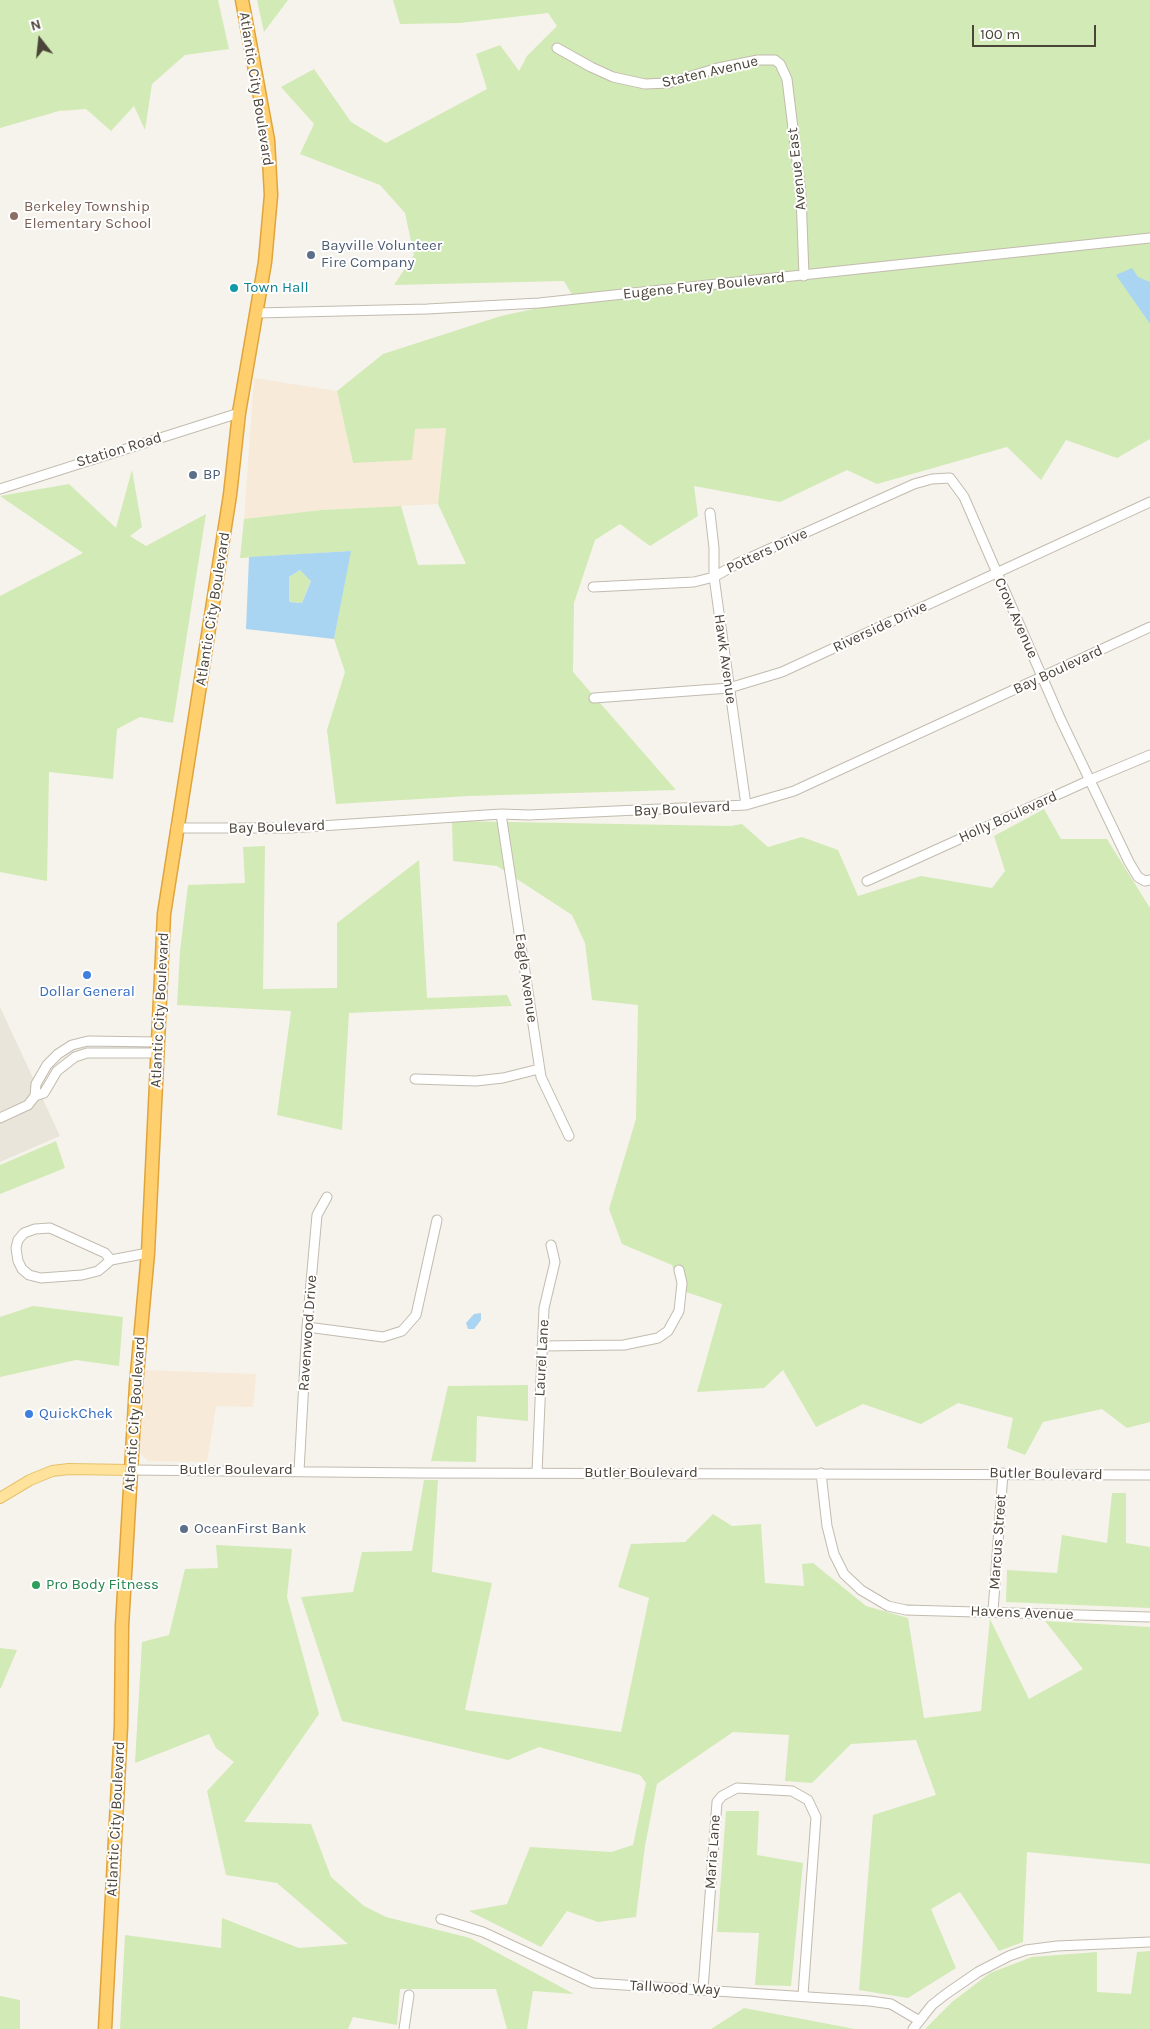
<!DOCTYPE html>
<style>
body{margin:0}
#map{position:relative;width:1150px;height:2029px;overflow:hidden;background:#f6f3ec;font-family:Karla,sans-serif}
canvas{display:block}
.north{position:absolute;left:15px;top:15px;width:50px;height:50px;-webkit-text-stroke:4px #fff;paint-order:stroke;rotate:344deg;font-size:14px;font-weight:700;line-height:20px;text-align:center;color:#4b4439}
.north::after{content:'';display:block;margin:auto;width:18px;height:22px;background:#4b4439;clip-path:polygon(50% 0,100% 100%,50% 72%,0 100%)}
.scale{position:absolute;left:972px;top:25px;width:124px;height:22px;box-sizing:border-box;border:2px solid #4b4439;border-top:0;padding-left:6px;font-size:15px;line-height:18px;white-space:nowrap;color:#4b4439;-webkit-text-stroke:4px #fff;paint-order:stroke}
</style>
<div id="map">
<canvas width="1150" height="2029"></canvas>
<div class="north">N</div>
<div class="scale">100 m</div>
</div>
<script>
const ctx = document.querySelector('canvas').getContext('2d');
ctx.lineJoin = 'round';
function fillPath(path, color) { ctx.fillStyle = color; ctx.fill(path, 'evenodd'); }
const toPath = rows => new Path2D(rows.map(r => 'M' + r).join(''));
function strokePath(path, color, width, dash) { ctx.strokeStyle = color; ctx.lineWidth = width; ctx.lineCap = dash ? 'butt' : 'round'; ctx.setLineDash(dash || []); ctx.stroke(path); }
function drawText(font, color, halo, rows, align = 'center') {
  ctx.font = font + ' Karla,sans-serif'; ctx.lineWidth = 4; ctx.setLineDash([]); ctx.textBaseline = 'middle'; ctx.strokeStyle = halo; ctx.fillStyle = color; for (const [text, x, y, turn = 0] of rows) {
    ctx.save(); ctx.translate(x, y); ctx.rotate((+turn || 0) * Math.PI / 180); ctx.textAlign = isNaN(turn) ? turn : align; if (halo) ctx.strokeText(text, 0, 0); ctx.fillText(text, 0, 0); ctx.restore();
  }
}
fillPath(toPath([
 [0,1007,60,1136,0,1162]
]), '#eae5da');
fillPath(toPath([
 [254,378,337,391,353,463,415,429,446,428,438,504,321,510,244,519],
 [145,1370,256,1374,253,1407,216,1406,207,1462,148,1461,140,1453]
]), '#f7ead8');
fillPath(toPath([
 [0,0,218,0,229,49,185,55,152,84,145,130,134,106,111,131,86,109,59,111,0,128],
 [257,0,288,0,264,32],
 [393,0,1150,0,1150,284,1117,275,1150,324,1150,439,1117,458,1066,440,1041,480,1007,447,877,484,847,470,780,502,694,486,698,516,650,546,620,524,595,540,574,603,573,672,676,790,469,796,336,804,327,730,345,672,334,639,350,551,240,558,244,519,321,510,401,506,418,565,466,564,438,504,446,428,415,429,412,460,353,463,337,391,383,354,501,316,575,300,564,281,394,285,414,255,405,213,380,185,300,154,314,124,281,87,314,69,351,122,386,143,487,89,476,54,500,45,519,71,527,56,557,26,548,13,460,23,400,24],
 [132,470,142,527,130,536,146,546,206,514,173,723,140,717,117,729,113,779,49,772,47,881,0,872,0,596,83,553,0,496,69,484,116,528],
 [300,570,311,580,302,603,288,602,289,577],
 [1044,809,1061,839,1107,839,1150,908,1150,1422,1127,1428,1102,1409,1043,1422,1025,1455,1007,1448,1013,1418,958,1403,921,1424,863,1404,816,1427,783,1370,764,1388,697,1392,722,1304,680,1290,672,1265,622,1244,609,1209,636,1119,638,1005,592,1000,585,943,572,915,497,866,453,861,452,821,731,826,742,824,768,847,802,837,838,850,858,896,921,876,992,888,1005,871,994,836],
 [265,846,263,989,337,988,337,923,419,860,427,998,507,995,512,1006,349,1013,342,1130,277,1115,291,1011,177,1005,180,951,188,885,245,883,243,847],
 [56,1141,65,1168,0,1194,0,1165],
 [33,1306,123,1317,119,1366,76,1360,0,1377,0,1317],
 [528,1385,528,1421,477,1416,476,1462,431,1461,448,1386],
 [424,1480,438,1480,432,1572,492,1583,465,1710,621,1732,649,1598,618,1587,631,1544,685,1542,713,1514,732,1526,761,1524,765,1583,804,1586,802,1564,813,1563,866,1606,908,1618,924,1718,981,1711,990,1619,1029,1699,1083,1669,1045,1621,1150,1627,1150,1864,1027,1852,1023,1942,999,1951,960,1892,931,1909,956,1968,908,1998,859,1990,873,1815,936,1795,916,1740,851,1744,812,1783,785,1781,789,1735,733,1732,657,1784,645,1846,636,1917,598,1922,567,1911,541,1947,469,1911,507,1904,530,1847,611,1852,633,1845,646,1783,640,1775,539,1747,508,1760,342,1721,301,1597,353,1592,362,1552,412,1551],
 [1112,1493,1126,1493,1126,1543,1150,1547,1150,1608,1006,1602,1007,1570,1057,1573,1062,1535,1107,1543],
 [216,1545,292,1549,287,1597,319,1714,244,1822,311,1824,331,1877,364,1906,386,1917,470,1938,574,1994,533,1991,527,2029,507,2029,496,1989,400,1989,397,2025,353,2017,348,2029,120,2029,125,1935,221,1948,222,1918,299,1948,348,1944,277,1883,226,1875,207,1791,234,1762,216,1748,209,1734,135,1763,142,1642,169,1635,185,1569,218,1568],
 [0,1648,17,1650,1,1688,0,1688],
 [726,1811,759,1811,757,1855,803,1863,791,1986,755,1985,759,1933,717,1932],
 [1150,1951,1150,2029,925,2029,952,2002,990,1973,1032,1957,1097,1952,1097,1992,1131,1994,1137,1952],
 [0,1996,20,2000,20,2029,0,2029],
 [744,2008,855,2029,711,2029]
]), '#d2eab5');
fillPath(toPath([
 [1132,268,1138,277,1150,282,1150,324,1116,275],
 [351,551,334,639,246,629,249,557],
 [300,570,311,581,302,603,289,602,289,577],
 [481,1313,481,1320,474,1329,468,1329,466,1323,474,1314]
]), '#a9d4f2');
const minor = toPath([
 [557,48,591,67,613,77,645,84,668,83,718,68,758,60,775,60,780,64,787,79,801,194,804,276],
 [257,313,427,309,539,303,1150,238],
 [0,489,239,413],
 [710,513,714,548,714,577,746,805],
 [593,587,694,582,714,577,738,563,914,484,932,479,950,478,964,497,1060,718,1129,862,1138,877,1145,881,1150,880],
 [594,698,729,688,782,672,1150,502],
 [501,814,541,1077,569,1136],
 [176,828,290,828,501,814,529,815,746,805,794,791,1150,627],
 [867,881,1090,780,1150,755],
 [158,1053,87,1053,75,1057,57,1071,44,1093,35,1096,36,1084,47,1065,58,1054,72,1045,88,1041,158,1042],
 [415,1079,476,1081,503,1078,539,1069],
 [0,1118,28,1105,35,1096],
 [50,1228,105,1253,111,1260,98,1271,82,1275,41,1278,29,1275,22,1269,18,1261,16,1248,18,1240,24,1233,35,1229,50,1228],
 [111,1260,148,1253],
 [307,1327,383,1337,402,1331,416,1315,437,1220],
 [542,1346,624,1345,658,1338,668,1331,679,1311,682,1283,679,1270],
 [131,1470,421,1473,1150,1475],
 [299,1471,307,1327,317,1215,327,1197],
 [537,1473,544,1308,555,1262,551,1245],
 [821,1473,827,1526,834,1554,844,1574,861,1590,888,1606,906,1610,1150,1617],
 [993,1611,1003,1473],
 [441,1919,483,1932,593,1983,870,2001,891,2004,918,2020],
 [703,1989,717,1802,722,1796,737,1788,792,1791,808,1800,816,1817,803,1995],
 [404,2029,409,1995],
 [913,2029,932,2005,946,1994,978,1972,1009,1956,1026,1950,1057,1946,1150,1942]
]);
const major = toPath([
 [0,1498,30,1480,52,1471,69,1469,131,1470]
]);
const highway = toPath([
 [105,2029,121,1726,122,1626,136,1385,148,1253,164,914,230,495,239,413,265,262,271,195,268,140,242,0]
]);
strokePath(minor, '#c2bbae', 11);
strokePath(major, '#e6c16a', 12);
strokePath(highway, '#e0a43c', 15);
strokePath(minor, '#fff', 9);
strokePath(major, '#ffe39c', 10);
strokePath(highway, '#ffcf6e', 12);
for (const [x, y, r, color] of [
 [14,216,5,"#8d6e63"],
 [311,255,5,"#5c6f8a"],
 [234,288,5,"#0f9aa8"],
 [193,475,5,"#5c6f8a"],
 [87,975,5,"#3f7fe0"],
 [29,1414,5,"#3f7fe0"],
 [184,1529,5,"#5c6f8a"],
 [36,1585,5,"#2e9e5b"]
]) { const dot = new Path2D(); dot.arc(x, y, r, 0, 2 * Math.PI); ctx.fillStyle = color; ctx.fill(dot); strokePath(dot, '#fff', 2); }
drawText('15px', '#4b4439', '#fff', [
 ["Staten Avenue",710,72,-13],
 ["Atlantic City Boulevard",256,89,81],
 ["Avenue East",797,169,-96],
 ["Eugene Furey Boulevard",704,286,-6],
 ["Station Road",119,450,-17],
 ["Potters Drive",767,551,-25],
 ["Atlantic City Boulevard",213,609,-81],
 ["Crow Avenue",1016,618,66],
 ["Riverside Drive",880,627,-25],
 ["Hawk Avenue",725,659,82],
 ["Bay Boulevard",1058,670,-25],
 ["Bay Boulevard",682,809,-3],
 ["Holly Boulevard",1008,817,-24],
 ["Bay Boulevard",277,827,-2],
 ["Eagle Avenue",526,978,82],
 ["Atlantic City Boulevard",160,1010,-87],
 ["Ravenwood Drive",308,1333,-86],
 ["Laurel Lane",542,1358,-87],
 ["Atlantic City Boulevard",135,1414,-86],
 ["Butler Boulevard",236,1470],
 ["Butler Boulevard",641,1473],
 ["Butler Boulevard",1046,1474,1],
 ["Marcus Street",998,1542,-86],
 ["Havens Avenue",1022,1613,2],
 ["Atlantic City Boulevard",116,1819,-87],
 ["Maria Lane",713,1852,-86],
 ["Tallwood Way",675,1988,3]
]);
drawText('15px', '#785e54', '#fff', [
 ["Berkeley Township",24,207],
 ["Elementary School",24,224]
], 'left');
drawText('15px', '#4e5e75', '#fff', [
 ["Bayville Volunteer",321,246],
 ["Fire Company",321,263],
 ["BP",203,475],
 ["OceanFirst Bank",194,1529]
], 'left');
drawText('15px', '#0d838f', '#fff', [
 ["Town Hall",244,288]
], 'left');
drawText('15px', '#366cbe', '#fff', [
 ["Dollar General",87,992],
 ["QuickChek",39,1414,"left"]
]);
drawText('15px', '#27864d', '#fff', [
 ["Pro Body Fitness",46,1585]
], 'left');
</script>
